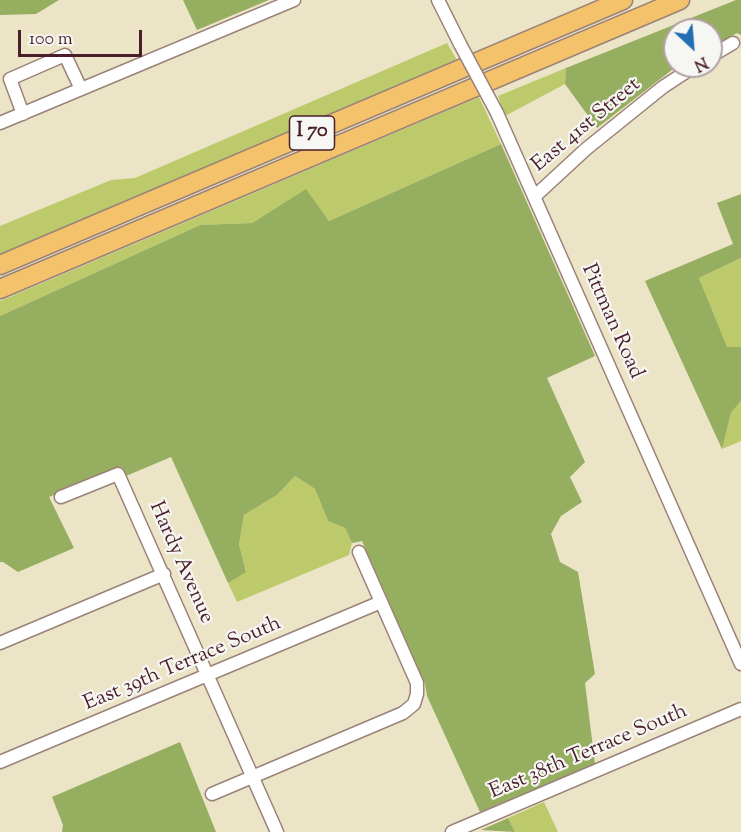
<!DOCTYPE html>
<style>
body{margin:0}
#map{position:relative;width:741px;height:832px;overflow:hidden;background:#ece4c7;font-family:"Sorts Mill Goudy",serif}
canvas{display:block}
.north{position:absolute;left:663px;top:18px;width:60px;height:60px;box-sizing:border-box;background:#f6f6f2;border:2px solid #b1a0a2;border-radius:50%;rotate:154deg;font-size:16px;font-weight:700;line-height:24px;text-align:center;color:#4a1f2b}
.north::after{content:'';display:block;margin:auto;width:21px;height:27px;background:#1f6fb2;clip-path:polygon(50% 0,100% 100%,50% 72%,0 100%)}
.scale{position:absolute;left:18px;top:30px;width:124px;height:27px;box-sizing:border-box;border:3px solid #4a1f2b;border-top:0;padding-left:8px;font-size:18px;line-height:21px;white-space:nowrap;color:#4a1f2b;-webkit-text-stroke:4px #f6f6f2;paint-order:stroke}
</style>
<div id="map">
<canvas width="741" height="832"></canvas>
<div class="north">N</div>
<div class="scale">100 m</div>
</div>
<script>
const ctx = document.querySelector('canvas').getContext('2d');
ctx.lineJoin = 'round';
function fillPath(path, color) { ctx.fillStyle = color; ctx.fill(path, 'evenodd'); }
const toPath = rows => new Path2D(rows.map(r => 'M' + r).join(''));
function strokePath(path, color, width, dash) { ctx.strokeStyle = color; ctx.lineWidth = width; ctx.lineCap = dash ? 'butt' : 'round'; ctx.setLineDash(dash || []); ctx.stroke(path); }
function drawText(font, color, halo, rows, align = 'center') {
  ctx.font = font + ' "Sorts Mill Goudy",serif'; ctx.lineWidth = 4.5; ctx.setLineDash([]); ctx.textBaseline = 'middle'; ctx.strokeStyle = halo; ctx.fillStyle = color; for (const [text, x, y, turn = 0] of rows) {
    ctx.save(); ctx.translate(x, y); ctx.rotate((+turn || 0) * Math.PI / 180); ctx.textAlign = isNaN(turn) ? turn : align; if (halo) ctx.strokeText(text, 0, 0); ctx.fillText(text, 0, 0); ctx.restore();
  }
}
fillPath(toPath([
 [447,43,458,62,0,255,0,226,111,180,135,178],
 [566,68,565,84,505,116,498,96],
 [479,97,501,144,329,221,305,190,252,223,200,225,0,316,0,301],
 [741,258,741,347,727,348,699,278],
 [741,401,741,441,722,449,731,413],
 [295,476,315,489,328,521,345,528,352,543,349,555,237,602,228,583,246,571,239,544,244,515,277,495],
 [544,802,558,832,515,832,508,818]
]), '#bdca6c');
fillPath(toPath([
 [0,0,59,0,36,14,0,15],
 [183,0,269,0,197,30],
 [736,0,741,0,741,35,737,33,711,47,711,30,675,30,675,66,677,66,597,128,565,84,566,68],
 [501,144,595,356,547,378,585,462,570,477,582,502,561,516,551,534,560,562,578,572,595,674,585,683,595,764,480,812,427,696,425,684,362,541,352,543,345,528,328,521,315,489,295,476,277,495,244,515,239,544,246,572,228,583,171,457,126,476,122,467,49,497,74,548,18,572,3,562,0,562,0,316,200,225,252,223,306,189,329,221],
 [741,194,741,258,699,278,727,347,741,347,741,401,731,413,722,449,645,281,733,244,717,203],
 [180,742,216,832,62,832,63,825,52,797],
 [508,818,515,832,481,830]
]), '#96ae60');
const minor = toPath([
 [438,0,460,44],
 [711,56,733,43],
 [497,113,741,664],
 [23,114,10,79,65,55,81,89],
 [0,123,294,0],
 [534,197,586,149,663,87,695,66],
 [61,497,118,474,277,832],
 [0,643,164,574],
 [0,762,381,602],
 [212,794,403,713,414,704,417,694,417,683,359,552],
 [452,832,741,709]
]);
const highway = toPath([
 [0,265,623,0],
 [0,289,680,0]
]);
strokePath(minor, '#9b8279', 15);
strokePath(highway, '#9b8279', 21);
strokePath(minor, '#fff', 12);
strokePath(highway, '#f3c26a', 18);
const minorBridge = toPath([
 [460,44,497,113]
]);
strokePath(minorBridge, '#9b8279', 15, []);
strokePath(minorBridge, '#fff', 12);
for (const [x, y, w] of [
 [312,133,45]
]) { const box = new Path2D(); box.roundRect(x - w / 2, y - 17, w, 34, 4.5); ctx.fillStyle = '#f6f6f2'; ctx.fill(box); strokePath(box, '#4a1f2b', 1.5); }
drawText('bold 20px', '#4a1f2b', null, [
 ["I 70",312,133]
]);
drawText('21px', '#4a1f2b', '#f6f6f2', [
 ["East 41st Street",587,126,-40],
 ["Pittman Road",611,322,66],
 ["Hardy Avenue",180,563,66],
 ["East 39th Terrace South",183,665,-23],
 ["East 38th Terrace South",589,753,-23]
]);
</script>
